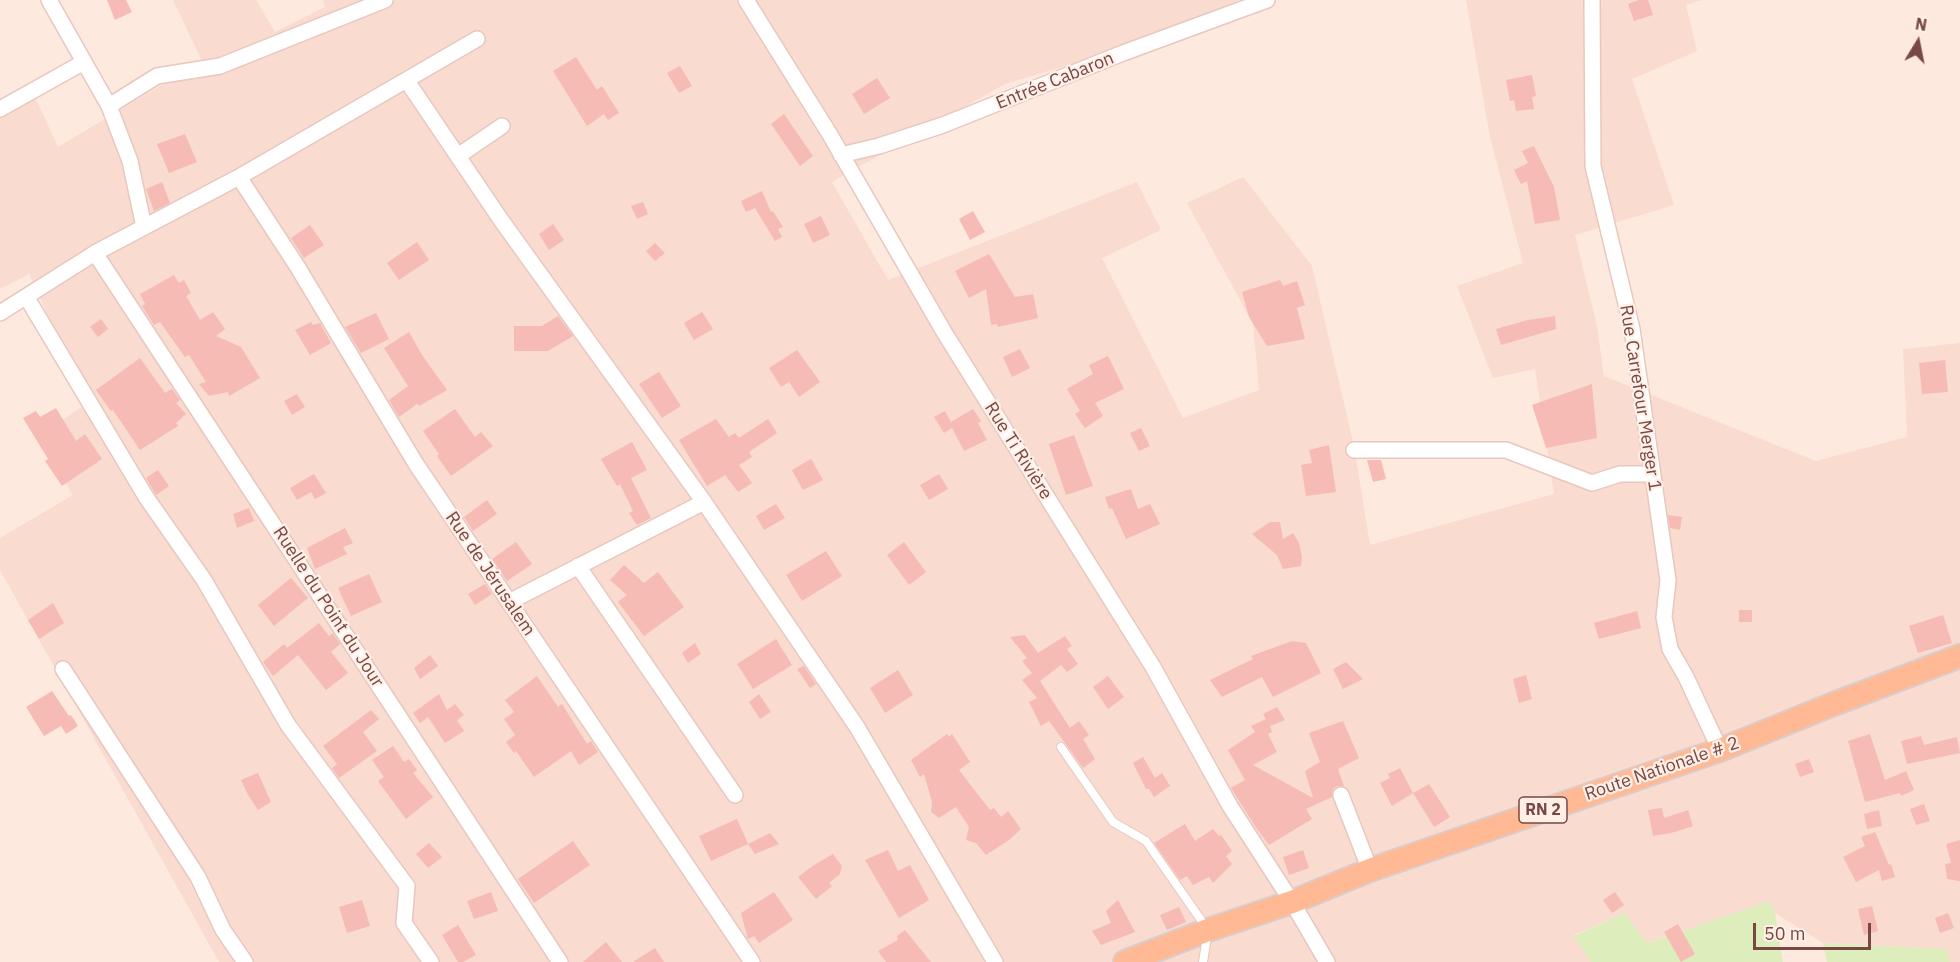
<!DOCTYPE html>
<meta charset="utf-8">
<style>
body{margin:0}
#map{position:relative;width:1960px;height:962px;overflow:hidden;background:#fee9df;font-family:"IBM Plex Sans",sans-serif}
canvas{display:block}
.north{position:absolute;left:1888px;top:12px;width:60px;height:60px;-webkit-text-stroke:4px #ffefe7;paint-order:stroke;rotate:10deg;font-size:16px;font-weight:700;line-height:24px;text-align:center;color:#774844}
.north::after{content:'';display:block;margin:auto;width:21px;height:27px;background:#774844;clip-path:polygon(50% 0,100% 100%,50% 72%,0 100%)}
.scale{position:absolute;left:1753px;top:923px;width:118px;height:27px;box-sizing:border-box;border:3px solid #774844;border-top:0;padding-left:8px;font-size:18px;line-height:21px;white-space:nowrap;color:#774844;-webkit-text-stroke:4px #ffefe7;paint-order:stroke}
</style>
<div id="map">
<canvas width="1960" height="962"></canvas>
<div class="north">N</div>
<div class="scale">50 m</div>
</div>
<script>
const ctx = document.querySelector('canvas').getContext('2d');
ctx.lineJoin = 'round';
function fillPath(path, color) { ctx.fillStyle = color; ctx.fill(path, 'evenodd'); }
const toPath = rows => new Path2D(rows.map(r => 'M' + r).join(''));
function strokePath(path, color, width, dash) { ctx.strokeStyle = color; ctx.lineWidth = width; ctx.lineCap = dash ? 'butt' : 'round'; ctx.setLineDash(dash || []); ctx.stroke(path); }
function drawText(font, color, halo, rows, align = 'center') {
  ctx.font = font + ' "IBM Plex Sans",sans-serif'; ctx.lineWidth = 4.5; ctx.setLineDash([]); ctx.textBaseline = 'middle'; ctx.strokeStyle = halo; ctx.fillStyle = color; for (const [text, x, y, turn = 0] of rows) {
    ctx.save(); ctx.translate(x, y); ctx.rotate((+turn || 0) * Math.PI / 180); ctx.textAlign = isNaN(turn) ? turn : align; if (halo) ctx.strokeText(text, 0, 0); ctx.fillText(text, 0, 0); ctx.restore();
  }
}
fillPath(toPath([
 [173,0,256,0,275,32,325,7,323,0,1238,0,1203,19,1132,46,1005,84,832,182,888,280,1137,182,1161,230,1102,258,1183,418,1259,390,1253,324,1187,203,1243,177,1312,266,1354,446,1370,545,1554,494,1535,369,1493,378,1457,286,1523,263,1490,137,1466,0,1702,0,1686,5,1697,51,1632,79,1674,205,1575,235,1597,326,1604,376,1816,461,1907,437,1903,349,1960,343,1960,962,1950,962,1946,949,1823,943,1775,913,1770,901,1646,943,1624,913,1574,935,1591,962,219,962,0,570,0,538,73,495,37,436,88,403,29,274,0,289,0,115,35,97,58,147,202,61]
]), '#f9dbd0');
fillPath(toPath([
 [1770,901,1775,913,1783,962,1591,962,1574,936,1624,913,1647,943],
 [1823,943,1946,949,1950,962,1827,962]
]), '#deedbc');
fillPath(toPath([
 [107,0,126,0,132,12,115,20],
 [1639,0,1648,0,1653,15,1634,21,1628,4],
 [576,57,597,90,602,86,619,113,608,120,604,114,587,126,553,71],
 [680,66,692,86,679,93,667,73],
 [1532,75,1536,96,1532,97,1534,109,1516,111,1514,100,1510,101,1506,80],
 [877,78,890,98,864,114,852,94],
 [784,114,813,156,800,166,771,124],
 [185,134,197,162,169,173,157,144],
 [1534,146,1554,187,1560,220,1535,224,1527,181,1521,184,1514,170,1528,163,1522,151],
 [162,182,170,203,154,211,146,189],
 [762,191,771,212,773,211,783,227,778,229,782,237,775,241,755,208,746,212,741,201],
 [643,202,648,214,637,219,631,206],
 [973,211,985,232,970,240,959,219],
 [821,216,830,235,813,243,804,224],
 [553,224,564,240,549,250,539,234],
 [310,225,324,245,304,258,291,238],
 [417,242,429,260,399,280,387,263],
 [655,243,665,253,655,261,646,251],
 [989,254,1015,297,1033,294,1038,318,998,327,997,324,991,325,986,289,969,298,955,271],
 [174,275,179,283,184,280,191,293,186,296,200,320,213,312,225,329,216,336,241,347,260,378,229,396,228,392,209,396,199,384,206,382,189,355,185,357,160,322,154,325,142,306,145,304,140,294],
 [1280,280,1283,286,1297,281,1305,305,1297,308,1305,339,1267,346,1249,317,1242,292],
 [702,312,713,329,694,340,684,323],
 [376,313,389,339,361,353,345,327],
 [558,316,573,336,548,351,514,351,514,326,542,326],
 [1555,316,1556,329,1501,345,1496,329,1528,320],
 [101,319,108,329,98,337,90,327],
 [311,322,313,325,320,323,331,343,310,355,295,330],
 [409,332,422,355,447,390,419,406,417,404,399,417,389,400,408,386,384,348],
 [1020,349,1030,368,1012,377,1003,357],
 [797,350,820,382,799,397,789,382,781,387,769,368],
 [1108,356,1124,389,1095,403,1103,416,1085,428,1075,414,1080,411,1067,389,1093,374,1089,365],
 [140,358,165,393,172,389,180,400,176,403,186,414,176,423,178,426,140,450,113,410,111,411,96,390],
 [1945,360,1948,392,1922,394,1919,363],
 [659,372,681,406,662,418,639,384],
 [1592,384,1597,438,1546,448,1532,405],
 [297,394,305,407,292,415,284,401],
 [56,408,76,441,85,434,102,459,62,486,45,461,48,459,23,418,36,411,40,417],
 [455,409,475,437,481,432,493,446,451,476,437,456,439,454,423,431],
 [973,409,981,421,978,423,987,440,964,451,952,428,944,433,934,417,945,411,951,422],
 [716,419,729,437,735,433,739,438,768,419,777,433,749,452,752,457,739,465,752,483,738,492,725,475,707,486,679,440],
 [1141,428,1150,446,1139,451,1130,433],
 [1074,435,1093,486,1066,495,1049,444],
 [632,442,647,470,631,478,651,518,637,525,629,513,633,511,620,484,617,486,601,459],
 [1329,445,1336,492,1306,496,1301,465,1312,463,1309,450],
 [811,459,823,480,803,490,792,470],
 [1367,460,1381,460,1386,479,1373,482],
 [158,470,169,486,156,495,146,478],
 [314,474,326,493,315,499,311,492,297,500,290,488],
 [939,474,948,489,929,500,920,485],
 [1131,489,1138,509,1150,504,1160,524,1126,539,1112,508,1109,509,1105,497],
 [487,500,497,514,473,531,464,517],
 [776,504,785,518,764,530,756,516],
 [249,508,254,521,237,528,233,514],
 [1668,515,1682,517,1680,530,1670,528],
 [1270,522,1280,522,1283,539,1293,533,1299,543,1302,556,1301,566,1283,569,1277,555,1252,534],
 [345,528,353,543,343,547,347,554,315,569,307,548],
 [516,542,532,564,507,581,492,559],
 [904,542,926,572,909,585,887,555],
 [826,551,842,576,802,601,786,575],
 [624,565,644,583,658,572,684,607,644,636,618,602,627,595,610,580],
 [369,574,382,602,351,616,338,588],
 [291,578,308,598,274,626,258,605],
 [485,584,492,594,475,605,468,594],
 [53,603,64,623,39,639,28,620],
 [1739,610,1752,610,1752,622,1739,622],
 [1637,611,1641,628,1599,639,1594,623],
 [1943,615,1952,643,1918,653,1909,626],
 [319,623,329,636,333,633,340,644,331,652,348,673,326,690,298,655,273,676,263,662,284,644,287,648],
 [1025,635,1038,653,1065,636,1072,646,1067,649,1078,664,1067,672,1061,665,1040,681,1070,728,1079,721,1089,735,1083,739,1095,759,1083,768,1049,721,1041,726,1029,702,1037,698,1022,680,1032,673,1022,661,1027,658,1010,637],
 [776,639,792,665,753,689,737,664],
 [1292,641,1306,643,1321,673,1273,697,1262,677,1222,697,1210,680,1253,659,1251,656],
 [695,643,701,654,688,663,682,653],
 [430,655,438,666,420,679,414,668],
 [1346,662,1363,679,1343,689,1333,669],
 [804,666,816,684,810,688,797,669],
 [898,670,913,695,885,713,870,688],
 [1526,675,1532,699,1519,703,1513,679],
 [537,676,558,707,562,704,587,744,591,741,598,752,579,765,571,751,534,777,516,751,514,753,506,742,515,735,504,719,514,712,505,700],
 [1108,676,1124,697,1108,709,1093,687],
 [52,691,69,716,71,715,78,726,66,734,61,726,44,736,26,707],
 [439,694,447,710,455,704,464,715,457,720,464,731,445,743,428,717,420,723,413,713],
 [759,694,771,712,760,719,749,702],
 [1277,707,1285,720,1270,726,1272,732,1268,734,1277,752,1253,765,1313,798,1305,771,1320,762,1309,733,1343,721,1359,758,1338,769,1344,786,1337,786,1333,789,1332,797,1306,809,1312,819,1269,845,1257,829,1231,788,1245,780,1228,750,1255,732,1251,726,1266,719,1263,714],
 [371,710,379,719,363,732,377,751,339,778,332,768,337,764,323,746],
 [947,734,949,737,952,734,970,762,959,770,990,810,994,808,1001,817,1008,811,1021,829,1009,840,986,855,976,843,966,840,969,827,956,807,939,818,931,812,932,802,924,774,920,777,911,760],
 [1870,734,1885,780,1906,771,1914,790,1901,796,1900,793,1865,802,1848,741],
 [1921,736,1924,745,1957,737,1960,753,1907,764,1901,741],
 [393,746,404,762,409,759,417,770,413,773,433,797,406,819,378,781,384,777,372,760],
 [1143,757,1155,778,1162,773,1170,786,1154,797,1149,789,1146,789,1133,763],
 [1809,759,1814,772,1800,777,1795,764],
 [1400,768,1413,793,1392,806,1380,783,1390,778,1388,774],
 [258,773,271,802,258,810,248,795,241,780],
 [1429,784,1450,817,1434,827,1413,793],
 [1924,804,1930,821,1916,825,1910,809],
 [1662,808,1664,818,1688,810,1693,826,1675,832,1653,836,1648,810],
 [1879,810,1882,826,1867,829,1864,814],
 [737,819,748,844,711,861,699,836],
 [1185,824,1195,841,1213,829,1219,836,1221,835,1232,851,1226,856,1232,864,1213,883,1209,877,1193,885,1187,876,1180,880,1154,843],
 [1875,832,1889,865,1891,864,1895,877,1882,881,1879,870,1856,882,1843,857,1865,846,1861,837],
 [770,833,779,844,755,854,748,844],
 [1960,840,1960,881,1956,881,1955,880,1947,879,1945,864,1951,863,1946,844],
 [573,841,590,865,534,903,518,879],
 [429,843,442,857,428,868,416,854],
 [888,850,898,871,910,865,929,900,899,918,865,860],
 [1303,850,1309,868,1289,875,1283,857],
 [833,854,842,866,840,874,829,883,832,886,816,899,798,877,814,865],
 [491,892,498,911,474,919,467,901],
 [774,892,793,920,759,943,754,936,748,939,741,913],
 [1615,892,1624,905,1612,913,1603,900],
 [362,900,370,926,347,933,339,907],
 [1118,900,1135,932,1101,945,1092,931,1111,923,1106,911],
 [1872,906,1878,931,1864,935,1858,909],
 [1179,907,1186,922,1167,930,1160,915],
 [1948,913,1954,928,1940,933,1935,918],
 [1678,924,1695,954,1681,962,1664,932],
 [458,925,476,955,463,962,458,962,442,935],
 [905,930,931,962,886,962,878,951,898,940,897,936],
 [606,942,622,962,583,962],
 [655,948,664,962,633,962]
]), '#f6bbb4');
const lane = toPath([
 [1061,747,1113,822,1146,841,1208,930,1203,962]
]);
const street = toPath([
 [49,0,109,106,130,161,144,227],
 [746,0,829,133,944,332,1153,667,1230,806,1292,902,1327,962],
 [1592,0,1593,166,1632,329,1668,580,1664,617,1670,649,1686,677,1720,750],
 [407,81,501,220,704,502,857,727,995,962],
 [109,106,157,76,220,66,385,0],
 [0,109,84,62],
 [841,155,879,146,943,125,1123,53,1267,0],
 [458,156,502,126],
 [239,177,297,266,416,464,752,962],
 [95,253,560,962],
 [27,298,146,497,204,580,288,725,407,886,404,923,431,962],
 [0,313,95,253,239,177,477,39],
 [1354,450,1506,450,1592,483,1620,474,1652,474],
 [578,566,735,795],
 [509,602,704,502],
 [63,669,198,877,223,930,245,962],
 [1341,795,1370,870]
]);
const primary = toPath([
 [1125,962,1208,930,1292,902,1370,870,1720,750,1831,705,1960,656]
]);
strokePath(lane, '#e8c7bf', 10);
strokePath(street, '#e8c7bf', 18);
strokePath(primary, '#d9cccb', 26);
strokePath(lane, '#fff', 8);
strokePath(street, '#fff', 15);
strokePath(primary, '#ffba95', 22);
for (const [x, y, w] of [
 [1543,810,48]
]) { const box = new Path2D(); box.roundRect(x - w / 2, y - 13, w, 26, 4.5); ctx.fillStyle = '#ffefe7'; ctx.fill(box); strokePath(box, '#774844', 1.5); }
drawText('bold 16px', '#774844', null, [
 ["RN 2",1543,810]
]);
drawText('18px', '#774844', '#ffefe7', [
 ["Entrée Cabaron",1055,81,-22],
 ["Rue Carrefour Merger 1",1640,398,81],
 ["Rue Ti Rivière",1018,451,58],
 ["Rue de Jérusalem",490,574,56],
 ["Ruelle du Point du Jour",328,607,57],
 ["Route Nationale # 2",1662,769,-19]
]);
</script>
